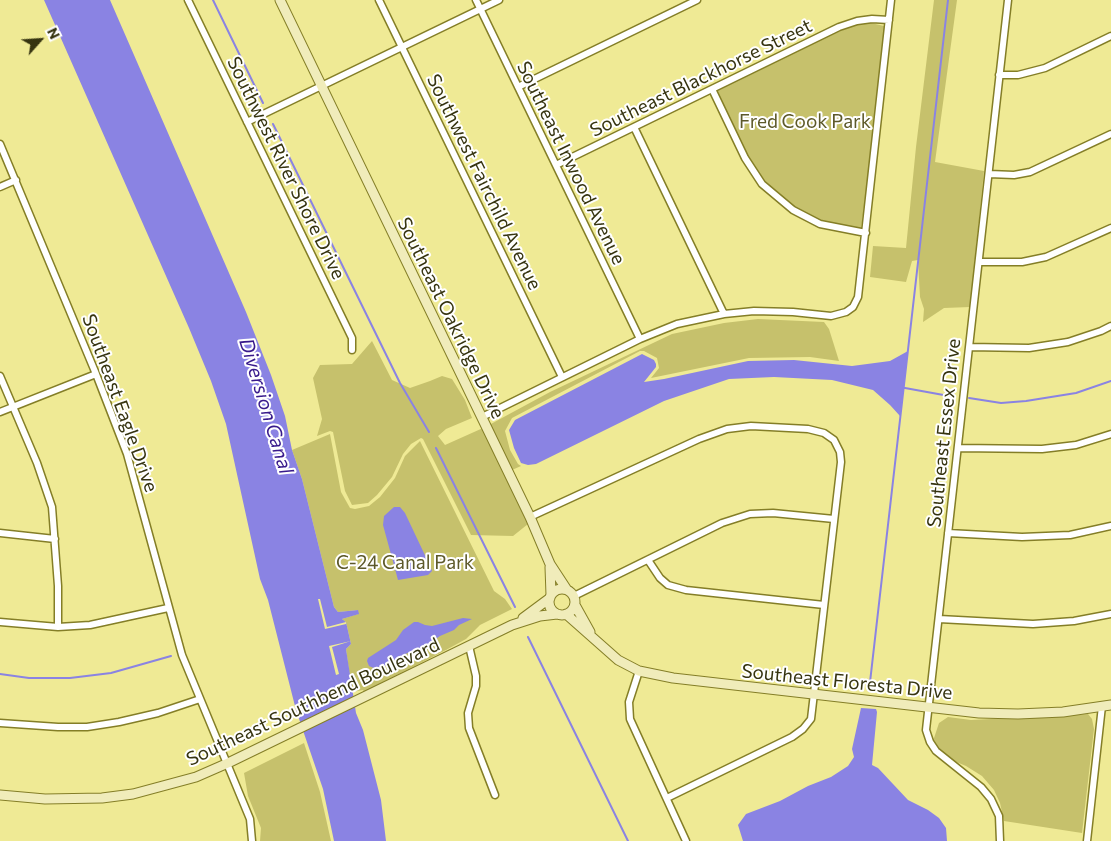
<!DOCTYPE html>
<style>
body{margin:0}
#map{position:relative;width:1111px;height:841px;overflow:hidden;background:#efea95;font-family:Commissioner,sans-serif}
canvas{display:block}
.north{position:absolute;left:15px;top:15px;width:50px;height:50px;-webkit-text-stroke:4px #fff;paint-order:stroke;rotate:64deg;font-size:14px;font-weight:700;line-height:20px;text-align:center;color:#363410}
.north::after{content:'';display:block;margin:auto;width:18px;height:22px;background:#363410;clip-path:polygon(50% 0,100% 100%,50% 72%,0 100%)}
</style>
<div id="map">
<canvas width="1111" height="841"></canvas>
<div class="north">N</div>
</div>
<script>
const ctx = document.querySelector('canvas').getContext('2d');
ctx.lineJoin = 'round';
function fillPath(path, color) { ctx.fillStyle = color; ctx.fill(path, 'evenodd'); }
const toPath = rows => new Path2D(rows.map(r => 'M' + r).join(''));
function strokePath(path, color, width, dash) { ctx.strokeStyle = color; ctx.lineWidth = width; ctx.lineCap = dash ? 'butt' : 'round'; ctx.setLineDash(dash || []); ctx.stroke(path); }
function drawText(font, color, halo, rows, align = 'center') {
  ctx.font = font + ' Commissioner,sans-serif'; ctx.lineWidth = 4; ctx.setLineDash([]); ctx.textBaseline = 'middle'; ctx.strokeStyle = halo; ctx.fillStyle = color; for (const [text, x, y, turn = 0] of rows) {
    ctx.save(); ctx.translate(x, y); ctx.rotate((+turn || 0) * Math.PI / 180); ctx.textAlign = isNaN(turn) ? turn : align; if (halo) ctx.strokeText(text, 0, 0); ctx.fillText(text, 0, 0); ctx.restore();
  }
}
fillPath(toPath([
 [934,0,957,0,935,162,984,171,970,307,944,308,923,322,924,309,920,297,918,260,912,261,906,282,870,277,873,246,906,248,916,147],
 [871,23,884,26,885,42,861,230,819,221,796,210,768,186,747,157,715,90,838,32,859,24],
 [758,319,824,322,829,329,839,361,810,357,749,358,651,378,659,368,657,358,644,351,640,351,512,418,505,431,510,450,518,464,521,466,512,470,489,425,550,392,672,334,724,323],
 [372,341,392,380,410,388,430,381,442,376,452,379,465,400,472,418,446,429,438,436,445,445,483,428,528,524,513,536,471,535,423,439,421,438,411,444,403,454,392,477,377,495,368,503,352,505,345,491,333,432,330,431,317,436,322,419,313,378,320,365,352,364],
 [330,434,341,492,350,508,355,509,369,506,380,497,395,478,405,456,420,441,494,591,505,599,512,609,480,625,466,639,446,650,364,692,363,690,352,692,346,649,351,644,346,622,342,619,358,614,358,610,338,612,334,607,302,479,292,450],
 [1088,714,1092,719,1094,729,1082,833,1004,821,1000,803,994,790,982,776,966,766,954,761,939,749,933,741,939,723,948,717,971,720],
 [304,743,320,792,331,841,260,841,261,828,248,796,244,773]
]), '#c6c16c');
fillPath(toPath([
 [44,0,110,0,246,312,271,375,285,416,292,450,302,479,334,607,338,612,358,610,359,614,342,619,346,622,351,644,346,649,356,713,363,730,381,800,386,841,334,841,323,789,296,710,268,600,260,579,226,424,211,381,189,328],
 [908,351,900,416,890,405,873,390,832,380,774,377,729,379,664,401,536,464,528,465,521,463,514,448,509,430,515,420,642,354,654,360,656,364,656,367,644,382,664,379,748,361,794,360,852,366,890,361],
 [394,507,400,507,405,513,431,568,432,571,428,575,398,580,383,525,384,516],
 [463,618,472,619,459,625,454,630,440,636,423,648,405,654,383,667,376,669,369,666,367,661,368,658,396,640,403,630,414,622,418,622,425,625,432,626],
 [861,708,876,709,877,712,872,765,878,768,908,800,928,810,939,818,946,828,947,841,743,841,738,825,746,814,780,801,808,786,831,777,848,766,854,757,852,749]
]), '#8a83e3');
fillPath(toPath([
 [318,599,320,599,327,627,346,622,346,624,325,629],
 [351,641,332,647,339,674,336,675,329,646]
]), '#efea95');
strokePath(toPath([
 [213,0,263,103],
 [273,124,400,383,429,432],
 [905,388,949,396],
 [969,398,1001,403,1026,401,1076,393,1111,381],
 [436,448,515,607],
 [528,637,628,841],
 [0,674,29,678,70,678,111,673,171,656],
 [869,691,948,0]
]), '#8a83e3', 2);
const street = toPath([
 [188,0,352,338,352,350],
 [379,0,562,377],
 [476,0,640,339],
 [999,75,1018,75,1045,68,1111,36],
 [518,87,697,0],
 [712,89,745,158,762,184,793,210,820,224,866,233],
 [247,122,499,0],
 [634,127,724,314],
 [0,144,96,374,127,454,182,655,250,819,252,841],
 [556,165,839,27,857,21,872,19,889,20],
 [989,174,1014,175,1030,172,1111,134],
 [0,187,16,180],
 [979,262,1022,262,1046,257,1111,228],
 [969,347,1029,348,1068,342,1101,331,1111,326],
 [0,376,37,463,52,507,58,586,58,627],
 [0,412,96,374],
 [482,417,640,339,677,324,724,314,754,311,793,312,831,316,846,312,853,307,858,297,891,0],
 [958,448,1042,449,1076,445,1111,434],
 [530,517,699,439,727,429,751,426,808,429,824,433,834,440,840,452,841,462,811,719,803,729,792,737,667,798],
 [0,533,55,539],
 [948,533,1022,537,1070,535,1111,526],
 [648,560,660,578,668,585,686,590,824,605],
 [574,596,722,523,750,514,773,513,834,519],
 [939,619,1033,624,1074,621,1111,614],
 [0,622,58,627,90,625,168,608],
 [469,646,476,676,476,686,468,713,469,728,495,795],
 [639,671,629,702,630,719,686,841],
 [0,723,58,727,87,727,119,722,158,713,200,699],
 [1000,841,999,816,991,799,981,787,936,751,930,742,926,730,1008,0],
 [1087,841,1102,706]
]);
const secondary = toPath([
 [280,0,530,517,550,564,567,590],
 [550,567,551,595],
 '549 602a13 13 0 1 1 26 0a13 13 0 1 1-26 0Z',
 [575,605,590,632],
 [566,614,618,660,639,671,673,678,979,713,1018,714,1063,712,1111,705],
 [523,618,550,598],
 [0,795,45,799,102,798,133,794,196,777,228,763,512,625,540,616,557,614]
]);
strokePath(street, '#847e27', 9);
strokePath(secondary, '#847e27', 11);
strokePath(street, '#fff', 6);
strokePath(secondary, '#f0ecba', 9);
drawText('19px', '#363410', '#fff', [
 ["Southeast Blackhorse Street",701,78,-26],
 ["Southeast Inwood Avenue",571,163,64],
 ["Southwest River Shore Drive",286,168,64],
 ["Southwest Fairchild Avenue",484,182,64],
 ["Southeast Oakridge Drive",451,318,64],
 ["Southeast Eagle Drive",120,403,70],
 ["Southeast Essex Drive",944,433,-84],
 ["Southeast Floresta Drive",847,682,6],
 ["Southeast Southbend Boulevard",313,702,-25]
]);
drawText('19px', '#5d592a', '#fff', [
 ["Fred Cook Park",805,122],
 ["C-24 Canal Park",405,563]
]);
drawText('italic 20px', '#381a8b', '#fff', [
 ["Diversion Canal",266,406,73]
]);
</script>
